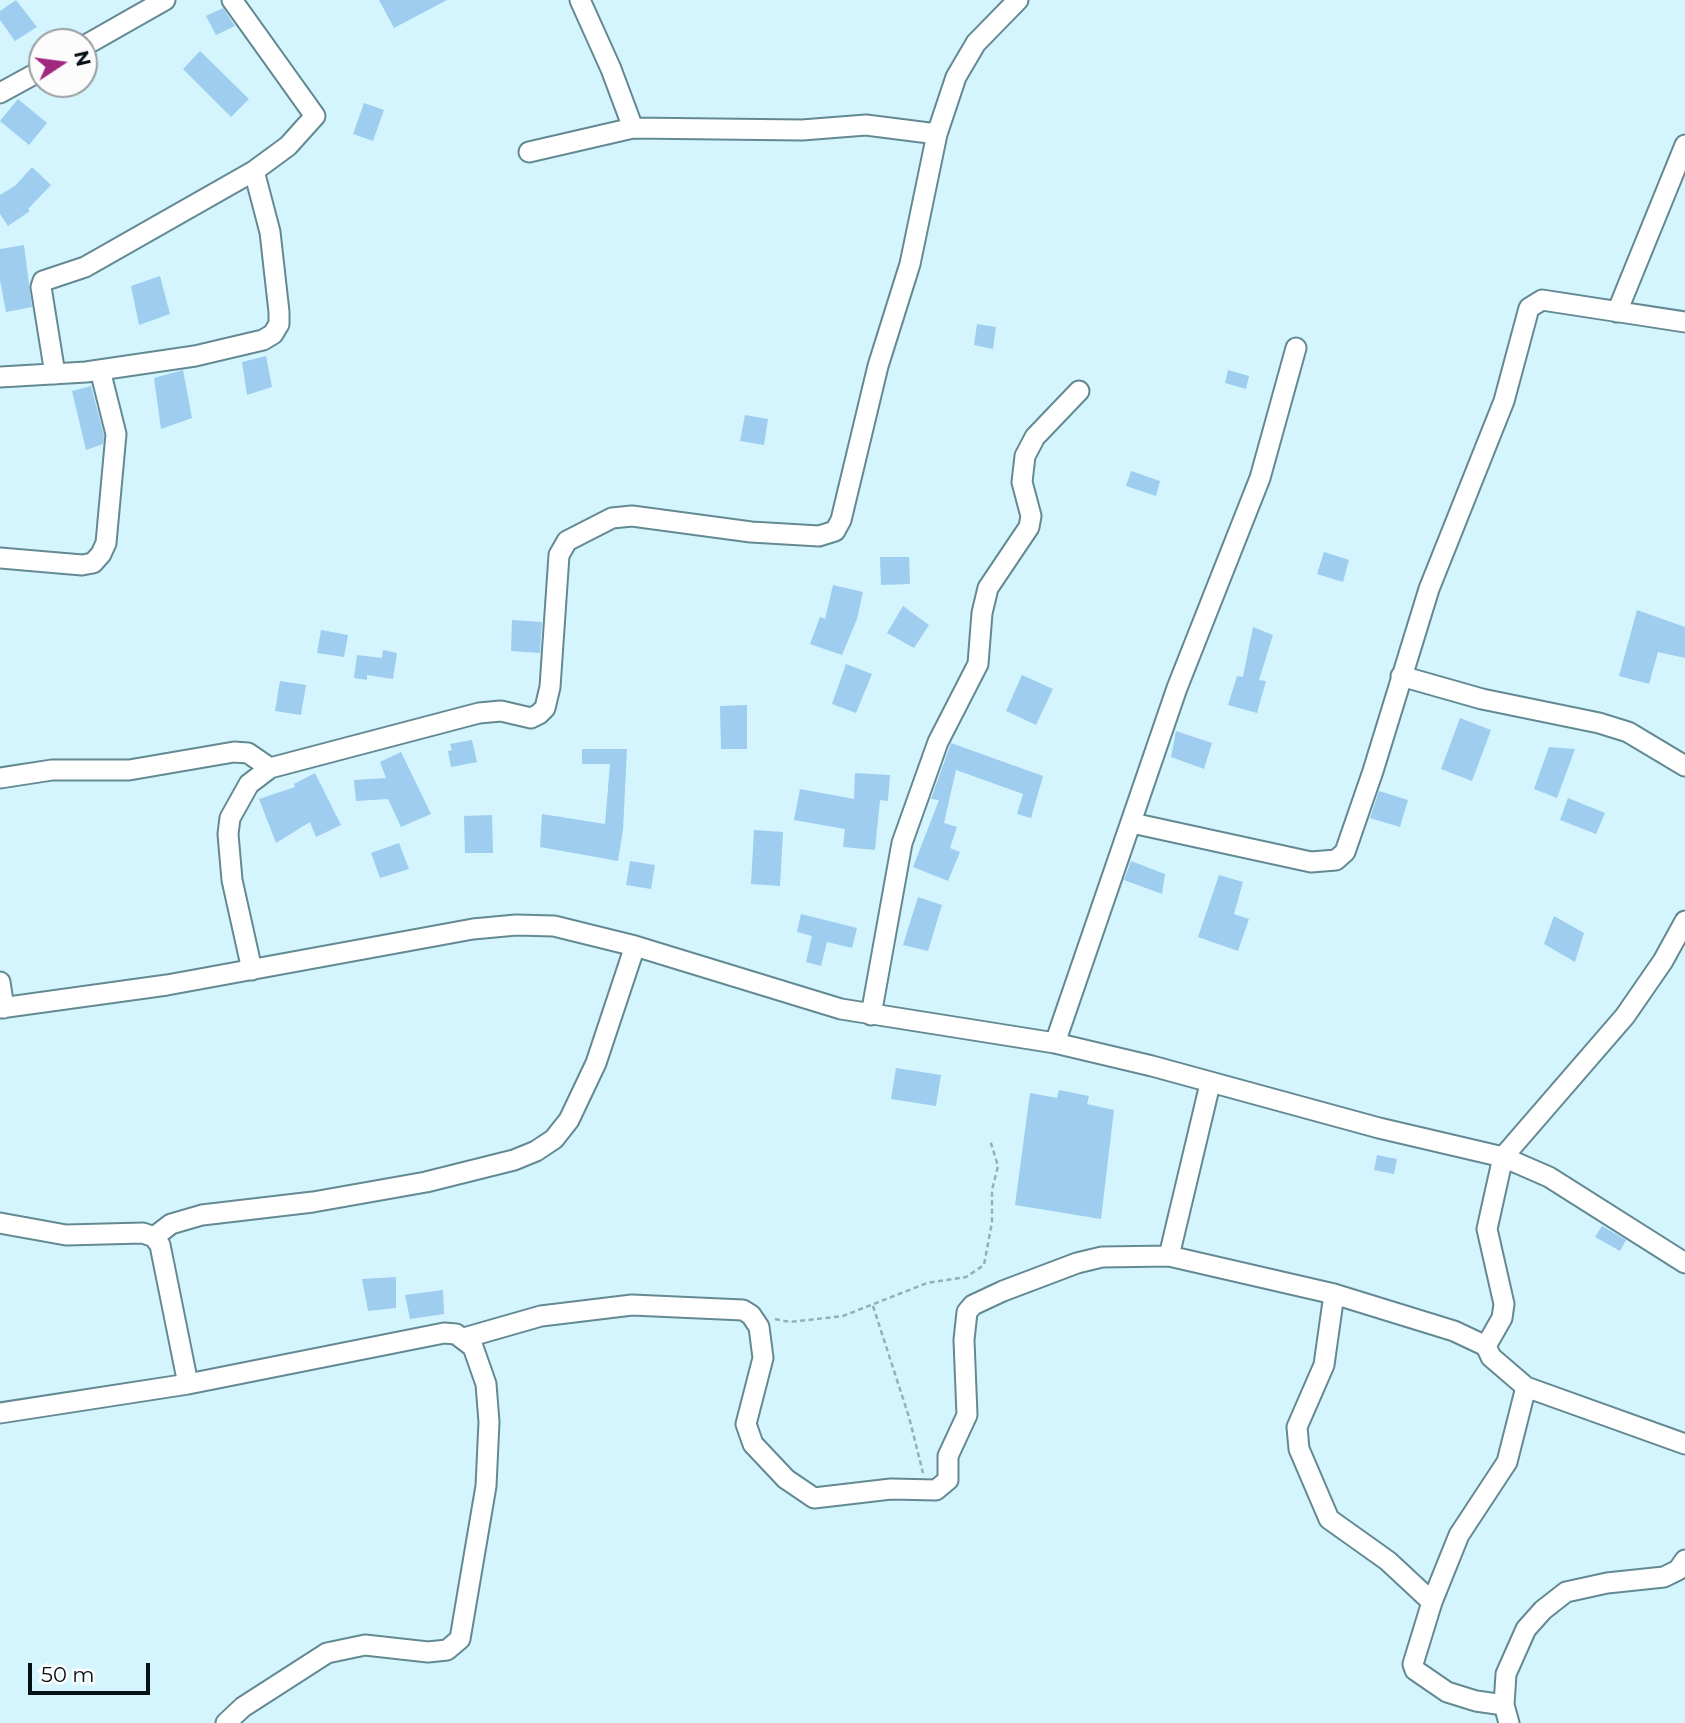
<!DOCTYPE html>
<style>
body{margin:0}
#map{position:relative;width:1685px;height:1723px;overflow:hidden;background:#d4f5fe;font-family:Montserrat,sans-serif}
canvas{display:block}
.north{position:absolute;left:28px;top:28px;width:70px;height:70px;box-sizing:border-box;background:#fcfcfc;border:2px solid #999ea0;border-radius:50%;rotate:77deg;font-size:19px;font-weight:700;line-height:28px;text-align:center;color:#041216}
.north::after{content:'';display:block;margin:auto;width:24px;height:32px;background:#a1287f;clip-path:polygon(50% 0,100% 100%,50% 72%,0 100%)}
.scale{position:absolute;left:28px;top:1663px;width:122px;height:32px;box-sizing:border-box;border:4px solid #041216;border-top:0;padding-left:9px;font-size:21px;line-height:24px;white-space:nowrap;color:#041216;-webkit-text-stroke:5px #fcfcfc;paint-order:stroke}
</style>
<div id="map">
<canvas width="1685" height="1723"></canvas>
<div class="north">N</div>
<div class="scale">50 m</div>
</div>
<script>
const ctx = document.querySelector('canvas').getContext('2d');
ctx.lineJoin = 'round';
function fillPath(path, color) { ctx.fillStyle = color; ctx.fill(path, 'evenodd'); }
const toPath = rows => new Path2D(rows.map(r => 'M' + r).join(''));
function strokePath(path, color, width, dash) { ctx.strokeStyle = color; ctx.lineWidth = width; ctx.lineCap = dash ? 'butt' : 'round'; ctx.setLineDash(dash || []); ctx.stroke(path); }
fillPath(toPath([
 [16,0,37,27,15,41,0,20,0,11],
 [379,0,447,0,394,28],
 [223,8,235,26,216,35,206,16],
 [200,51,249,99,231,117,183,69],
 [18,99,47,123,29,145,0,121],
 [364,103,384,110,373,141,353,134],
 [32,167,51,185,28,209,30,211,8,226,0,214,0,195,16,185],
 [24,245,32,307,6,312,0,280,0,249],
 [160,276,170,314,139,325,131,286],
 [977,324,996,327,993,349,974,345],
 [266,356,272,387,247,395,242,362],
 [183,370,192,418,161,429,154,378],
 [1228,370,1249,376,1246,389,1225,383],
 [91,386,104,435,103,444,86,450,72,391],
 [745,415,768,419,764,445,740,441],
 [1131,471,1160,481,1156,496,1126,486],
 [1324,552,1349,560,1343,582,1317,574],
 [880,557,909,557,910,584,881,585],
 [833,585,863,592,857,619,842,655,810,644,820,617,825,619],
 [903,606,929,625,914,648,887,633],
 [1637,610,1685,627,1685,658,1658,652,1649,684,1619,676],
 [512,620,542,622,540,653,511,651],
 [1253,627,1273,635,1259,680,1266,681,1257,713,1228,705,1237,676,1243,677],
 [321,630,348,635,344,657,317,653],
 [383,650,397,653,393,679,367,675,367,680,354,678,357,655,382,658],
 [846,664,872,674,856,713,832,704],
 [1022,675,1053,689,1036,725,1006,711],
 [280,681,306,685,301,715,275,711],
 [747,705,747,749,721,749,720,706],
 [1460,718,1491,730,1472,781,1441,769],
 [1176,731,1212,743,1204,769,1171,757],
 [472,740,477,762,451,767,448,751,452,750,450,744],
 [951,743,1043,776,1031,818,1017,814,1023,794,956,770,944,823,957,827,950,848,960,852,948,881,913,867,939,800,931,799],
 [1549,747,1575,749,1557,798,1534,789],
 [582,749,627,749,623,830,618,861,540,847,542,814,605,824,610,764,582,764],
 [401,752,431,814,401,827,388,799,356,801,354,780,386,778,380,762],
 [315,773,341,825,316,837,310,822,276,843,259,799,295,787,294,784],
 [855,773,890,775,888,801,880,800,875,850,843,847,845,829,794,820,800,789,854,799],
 [1379,791,1408,800,1400,827,1370,818],
 [1568,798,1605,813,1596,834,1560,820],
 [492,815,493,853,465,853,464,816],
 [754,830,783,832,780,886,751,884],
 [399,843,409,869,380,878,371,853],
 [630,861,655,865,651,889,626,885],
 [1131,861,1165,874,1162,894,1124,880],
 [1219,875,1243,882,1234,914,1249,919,1238,951,1198,937],
 [918,897,942,905,928,951,903,945],
 [801,914,857,928,852,948,827,942,821,966,806,962,812,936,797,932],
 [1554,916,1584,933,1575,962,1544,944],
 [896,1068,941,1075,936,1106,891,1099],
 [1059,1090,1089,1096,1087,1104,1114,1110,1101,1219,1015,1205,1030,1093,1057,1098],
 [1377,1155,1397,1159,1394,1174,1374,1170],
 [1602,1226,1626,1240,1620,1251,1595,1237],
 [396,1277,396,1308,368,1311,362,1279],
 [443,1290,444,1314,410,1319,405,1295]
]), '#9ecdf0');
const minor = toPath([
 [580,0,611,69,633,128],
 [84,46,165,0],
 [0,93,42,70],
 [529,152,633,128,802,130,866,125,937,134],
 [1617,312,1685,145],
 [55,374,41,287,43,281,85,267,254,171],
 [0,377,86,372,195,356,263,340,273,334,279,324,279,312,270,232,254,171,288,146,315,116,232,0],
 [0,558,82,565,93,563,101,554,106,543,116,434,100,370],
 [1401,676,1482,699,1599,723,1628,732,1685,766],
 [0,778,52,770,129,770,234,752,248,753,270,768],
 [1132,823,1311,862,1336,860,1345,852,1373,771,1429,589,1504,401,1529,308,1542,300,1685,322],
 [1685,921,1663,961,1625,1016,1503,1157,1487,1229,1504,1304,1502,1318,1486,1346,1491,1357,1526,1387,1685,1444],
 [252,970,232,880,228,834,230,818,249,784,270,768,479,713,501,711,531,718,539,714,545,708,550,687,559,555,567,541,612,518,632,516,751,532,819,536,835,531,841,520,878,366,910,264,937,134,956,77,976,43,1018,0],
 [0,982,4,1008],
 [0,1008,167,985,473,929,516,925,554,926,635,946,841,1009,1055,1043,1152,1066,1379,1128,1503,1157,1549,1177,1685,1263],
 [871,1015,902,843,938,742,978,664,982,613,988,588,1029,527,1031,516,1022,482,1025,456,1035,437,1079,391],
 [1055,1043,1177,688,1260,478,1296,348],
 [0,1223,66,1235,143,1233,154,1237,160,1245,188,1384],
 [154,1237,171,1224,202,1215,313,1202,426,1182,514,1160,536,1151,554,1139,569,1120,596,1063,635,946],
 [1169,1256,1334,1294,1454,1331,1486,1346],
 [1334,1294,1324,1365,1297,1427,1299,1449,1329,1519,1388,1561,1432,1602],
 [464,1338,541,1316,632,1305,743,1310,751,1315,759,1327,763,1358,746,1424,753,1444,786,1479,814,1498,891,1489,936,1490,948,1480,948,1456,967,1415,964,1340,967,1312,973,1305,1003,1291,1077,1263,1102,1257,1169,1256,1210,1084],
 [0,1413,188,1384,444,1333,456,1334,473,1347,486,1384,489,1422,486,1486,460,1639,447,1650,428,1652,365,1645,327,1653,243,1707,226,1723],
 [1504,1705,1476,1701,1447,1692,1415,1670,1413,1664,1432,1602,1459,1535,1507,1462,1526,1387],
 [1509,1723,1504,1705,1506,1674,1526,1629,1543,1610,1566,1592,1607,1583,1664,1577,1678,1570,1685,1560]
]);
strokePath(minor, '#638993', 23);
strokePath(toPath([
 [873,1306,909,1417,923,1473],
 [775,1319,790,1322,843,1316,927,1283,966,1277,984,1265,992,1222,992,1190,998,1166,990,1140]
]), '#94afb7', 2.5, [5, 3.5]);
strokePath(minor, '#fff', 19);
</script>
